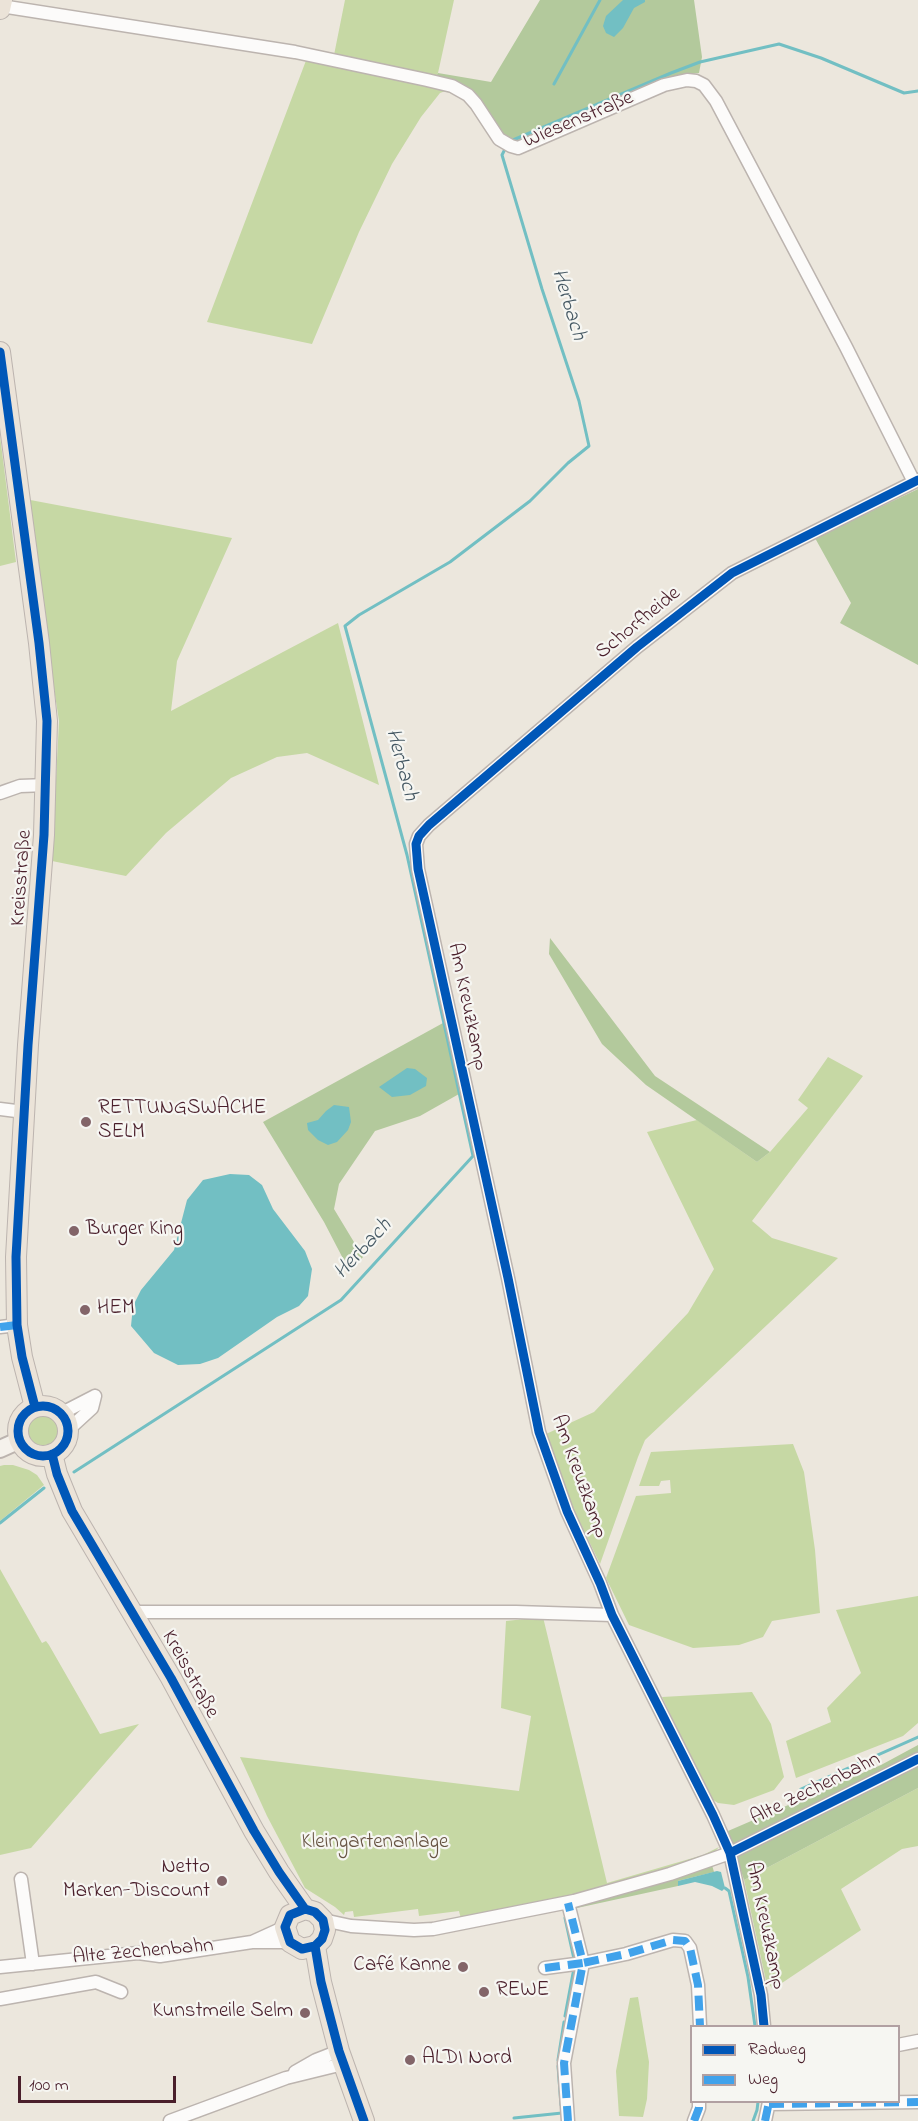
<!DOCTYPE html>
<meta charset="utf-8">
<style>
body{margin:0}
#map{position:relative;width:918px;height:2121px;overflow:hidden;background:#ece7dd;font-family:"Indie Flower",sans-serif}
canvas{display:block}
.legend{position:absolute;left:690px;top:2025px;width:210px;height:78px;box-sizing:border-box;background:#f6f6f2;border:2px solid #b1a0a2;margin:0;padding:8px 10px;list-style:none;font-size:18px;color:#4a1f2b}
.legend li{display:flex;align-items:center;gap:12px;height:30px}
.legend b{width:30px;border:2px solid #b1a0a2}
.scale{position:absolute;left:18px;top:2076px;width:158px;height:27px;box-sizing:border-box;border:3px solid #4a1f2b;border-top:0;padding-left:8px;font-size:18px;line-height:21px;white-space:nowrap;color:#4a1f2b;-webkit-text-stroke:4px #f6f6f2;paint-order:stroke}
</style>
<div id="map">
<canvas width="918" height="2121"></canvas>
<ul class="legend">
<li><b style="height:8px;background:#0057b8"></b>Radweg</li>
<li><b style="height:8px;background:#40a2eb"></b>Weg</li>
</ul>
<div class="scale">100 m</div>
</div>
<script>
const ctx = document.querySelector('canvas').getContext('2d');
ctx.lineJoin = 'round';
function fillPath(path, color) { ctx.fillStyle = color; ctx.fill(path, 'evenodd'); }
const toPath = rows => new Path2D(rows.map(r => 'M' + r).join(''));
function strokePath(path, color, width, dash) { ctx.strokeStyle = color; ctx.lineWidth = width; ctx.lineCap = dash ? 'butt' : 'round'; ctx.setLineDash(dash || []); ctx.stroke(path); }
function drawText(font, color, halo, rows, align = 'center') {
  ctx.font = font + ' "Indie Flower",sans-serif'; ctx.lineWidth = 4.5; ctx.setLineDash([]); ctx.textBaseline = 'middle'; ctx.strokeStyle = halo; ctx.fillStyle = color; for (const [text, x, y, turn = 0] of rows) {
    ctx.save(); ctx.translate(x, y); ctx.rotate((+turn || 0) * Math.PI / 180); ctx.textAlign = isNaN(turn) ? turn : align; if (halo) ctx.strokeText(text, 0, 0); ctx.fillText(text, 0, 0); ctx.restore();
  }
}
fillPath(toPath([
 [345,0,454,0,438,73,435,78,448,90,440,93,421,117,392,164,359,232,312,344,207,322,310,50,334,55],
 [0,436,16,562,0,566],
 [25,499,232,538,177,661,171,711,338,623,379,785,307,753,277,757,231,778,166,833,126,876,52,861,59,721],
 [828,1057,863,1076,752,1221,772,1238,838,1258,645,1440,638,1457,600,1564,574,1510,546,1434,594,1412,688,1313,714,1269,647,1132,697,1120,757,1162,770,1152,808,1108,798,1100],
 '23 1431a19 19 0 1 1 38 0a19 19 0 1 1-38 0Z',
 [793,1444,804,1472,815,1550,820,1613,772,1621,763,1637,739,1645,693,1648,629,1625,606,1578,636,1496,671,1493,670,1480,661,1481,659,1486,639,1486,651,1452],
 [4,1465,13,1465,29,1470,37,1475,44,1485,0,1521,0,1466],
 [0,1569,42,1643,46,1641,49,1645,100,1734,139,1724,31,1848,0,1855],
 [918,1596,918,1723,903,1736,796,1778,786,1741,831,1722,827,1708,861,1673,836,1610],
 [543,1617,607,1883,703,1855,719,1847,711,1856,565,1899,461,1919,459,1911,419,1916,418,1909,354,1917,353,1911,345,1912,344,1915,335,1907,305,1888,267,1816,240,1757,519,1791,531,1716,501,1708,506,1621],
 [752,1692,771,1724,784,1777,774,1790,734,1805,718,1803,710,1798,662,1697],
 [918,1788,918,1846,902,1849,841,1889,861,1930,773,1989,766,1981,744,1880],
 [638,1997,649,2062,647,2099,643,2117,619,2116,616,2071,630,1998]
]), '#c6d8a4');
fillPath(toPath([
 [540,0,694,0,702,57,699,73,674,76,525,142,515,143,501,136,481,103,435,78,438,73,491,82],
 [918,489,918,665,840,623,851,603,815,538],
 [550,938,655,1076,770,1152,757,1162,646,1085,602,1044,549,954],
 [443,1023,459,1094,420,1116,375,1131,339,1184,334,1209,363,1257,350,1272,324,1222,263,1122],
 [918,1745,918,1788,744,1880,728,1831,881,1765],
 [712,1865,714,1872,678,1881,678,1886,577,1908,576,1904]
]), '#b3c99c');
fillPath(toPath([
 [623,0,645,0,645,2,634,8,623,28,614,37,606,33,603,26,606,16],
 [407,1068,415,1069,427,1078,426,1086,410,1095,392,1097,379,1087],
 [334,1105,349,1107,351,1122,348,1130,337,1142,328,1145,318,1140,308,1130,307,1123,318,1120,326,1111],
 [230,1174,249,1175,262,1185,273,1209,305,1251,312,1269,308,1296,299,1306,277,1317,218,1358,200,1364,178,1365,154,1353,131,1326,133,1306,141,1290,174,1250,187,1200,203,1180],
 [717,1871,721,1872,725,1888,722,1891,712,1886,695,1882,678,1886,678,1881]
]), '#72bfc3');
strokePath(toPath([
 [554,84,600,0],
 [513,140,671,73,700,62,779,44,821,58,904,93,918,91],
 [74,1472,341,1300,473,1156,407,855,345,626,359,615,450,562,530,501,568,463,589,446,579,401,542,289,502,155,506,147],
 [0,1523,44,1488],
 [801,1789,918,1737],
 [725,1888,729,1891,748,1977,755,2026],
 [565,1918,574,1959],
 [565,2016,574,1968],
 [558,2060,564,2022],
 [558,2066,561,2105],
 [514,2118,562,2113],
 [753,2121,757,2110,758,2102]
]), '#72bfc3', 3);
const street = toPath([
 [1,6,295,52,427,80,452,86,468,95,476,104,499,139,511,146,518,148,664,85,687,80,696,81,704,85,716,101,846,347,914,482],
 [0,793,20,786,47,785],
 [0,1109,24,1112],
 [0,1327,17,1325],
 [62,1413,95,1396],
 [68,1430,92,1408,95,1396],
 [132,1612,516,1612,612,1615],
 [21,1879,33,1964],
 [323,1920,351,1926,414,1930,433,1929,574,1901,670,1874,730,1853,918,1759],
 [285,1927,252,1942,290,1942],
 [0,1967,138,1953,160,1956,252,1942],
 [545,1968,583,1963,568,1903],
 [0,1999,96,1982,121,1992],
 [764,2026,761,1995,730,1853,713,1815,612,1615,600,1583,567,1511,539,1432,508,1278,418,869,416,844,419,836,429,825,637,647,732,573,918,480],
 [898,2045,918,2041],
 [295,2072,316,2060,339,2051],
 [769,2104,918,2102],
 [170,2121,286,2078,343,2064],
 [568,2121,564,2063,583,1963,626,1954,673,1940,685,1941,690,1948,698,1985,700,2026],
 [694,2121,699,2108,699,2102],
 [765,2121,769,2102]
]);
const secondary = toPath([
 [0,1449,20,1440]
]);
const primary = toPath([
 [0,9,2,0],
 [0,352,39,643,47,721,44,835,28,1045,16,1257,17,1325,22,1357,35,1407],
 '18 1431a25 25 0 1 1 50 0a25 25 0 1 1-50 0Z',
 [52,1454,57,1474,72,1511,171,1678,254,1831,279,1872,305,1909,315,1912,323,1920,325,1930,322,1939,315,1946,302,1949,290,1942,285,1927,290,1915,305,1909],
 [315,1946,321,1982,339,2051,364,2121]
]);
strokePath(street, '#bcb4af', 15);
strokePath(secondary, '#bcb4af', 20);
strokePath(primary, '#bcb4af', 22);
strokePath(street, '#fcfbfa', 12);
strokePath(secondary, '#f5f2ec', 16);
strokePath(primary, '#ebe3d8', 20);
strokePath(toPath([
 [0,1327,17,1325],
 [545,1968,583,1963,568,1903],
 [769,2104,918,2102],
 [568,2121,564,2063,583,1963,626,1954,673,1940,685,1941,690,1948,698,1985,700,2026],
 [694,2121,699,2108,699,2102],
 [765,2121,769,2102]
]), '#40a2eb', 8, [15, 8]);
strokePath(toPath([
 [0,352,39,643,47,721,44,835,28,1045,16,1257,17,1325,22,1357,35,1407],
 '18 1431a25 25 0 1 1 50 0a25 25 0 1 1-50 0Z',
 [52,1454,57,1474,72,1511,171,1678,254,1831,279,1872,305,1909,315,1912,323,1920,325,1930,322,1939,315,1946,302,1949,290,1942,285,1927,290,1915,305,1909],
 [730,1853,918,1759],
 [315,1946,321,1982,339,2051,364,2121],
 [764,2026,761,1995,730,1853,713,1815,612,1615,600,1583,567,1511,539,1432,508,1278,418,869,416,844,419,836,429,825,637,647,732,573,918,480]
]), '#0057b8', 9);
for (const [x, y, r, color] of [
 [86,1122,6,"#836569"],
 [74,1231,6,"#836569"],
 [85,1310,6,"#836569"],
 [222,1881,6,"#836569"],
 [463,1967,6,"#836569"],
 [484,1992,6,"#836569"],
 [305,2013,6,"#836569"],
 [410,2060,6,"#836569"]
]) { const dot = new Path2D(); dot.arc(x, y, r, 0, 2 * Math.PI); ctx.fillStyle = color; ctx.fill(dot); strokePath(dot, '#f6f6f2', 2); }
drawText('21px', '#4a1f2b', '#f6f6f2', [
 ["Wiesenstraße",579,121,-23],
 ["Schorfheide",639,624,-39],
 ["Kreisstraße",23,878,-86],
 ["Am Kreuzkamp",466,1007,78],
 ["Am Kreuzkamp",578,1477,70],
 ["Kreisstraße",189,1675,61],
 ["Alte Zechenbahn",816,1790,-26],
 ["Am Kreuzkamp",764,1926,78],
 ["Alte Zechenbahn",143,1953,-5]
]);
drawText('21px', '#4a1f2b', '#f6f6f2', [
 ["RETTUNGSWACHE",98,1110],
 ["SELM",98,1134],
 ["Burger King",86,1231],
 ["HEM",97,1310],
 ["Netto",210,1869,"right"],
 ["Marken-Discount",210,1893,"right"],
 ["Café Kanne",451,1967,"right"],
 ["REWE",496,1992],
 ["Kunstmeile Selm",293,2013,"right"],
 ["ALDI Nord",422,2060]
], 'left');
drawText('21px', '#665342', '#f6f6f2', [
 ["Kleingartenanlage",375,1844]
]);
drawText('italic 22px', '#455863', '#f6f6f2', [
 ["Herbach",567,305,73],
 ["Herbach",400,765,75],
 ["Herbach",364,1250,-47]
]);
</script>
